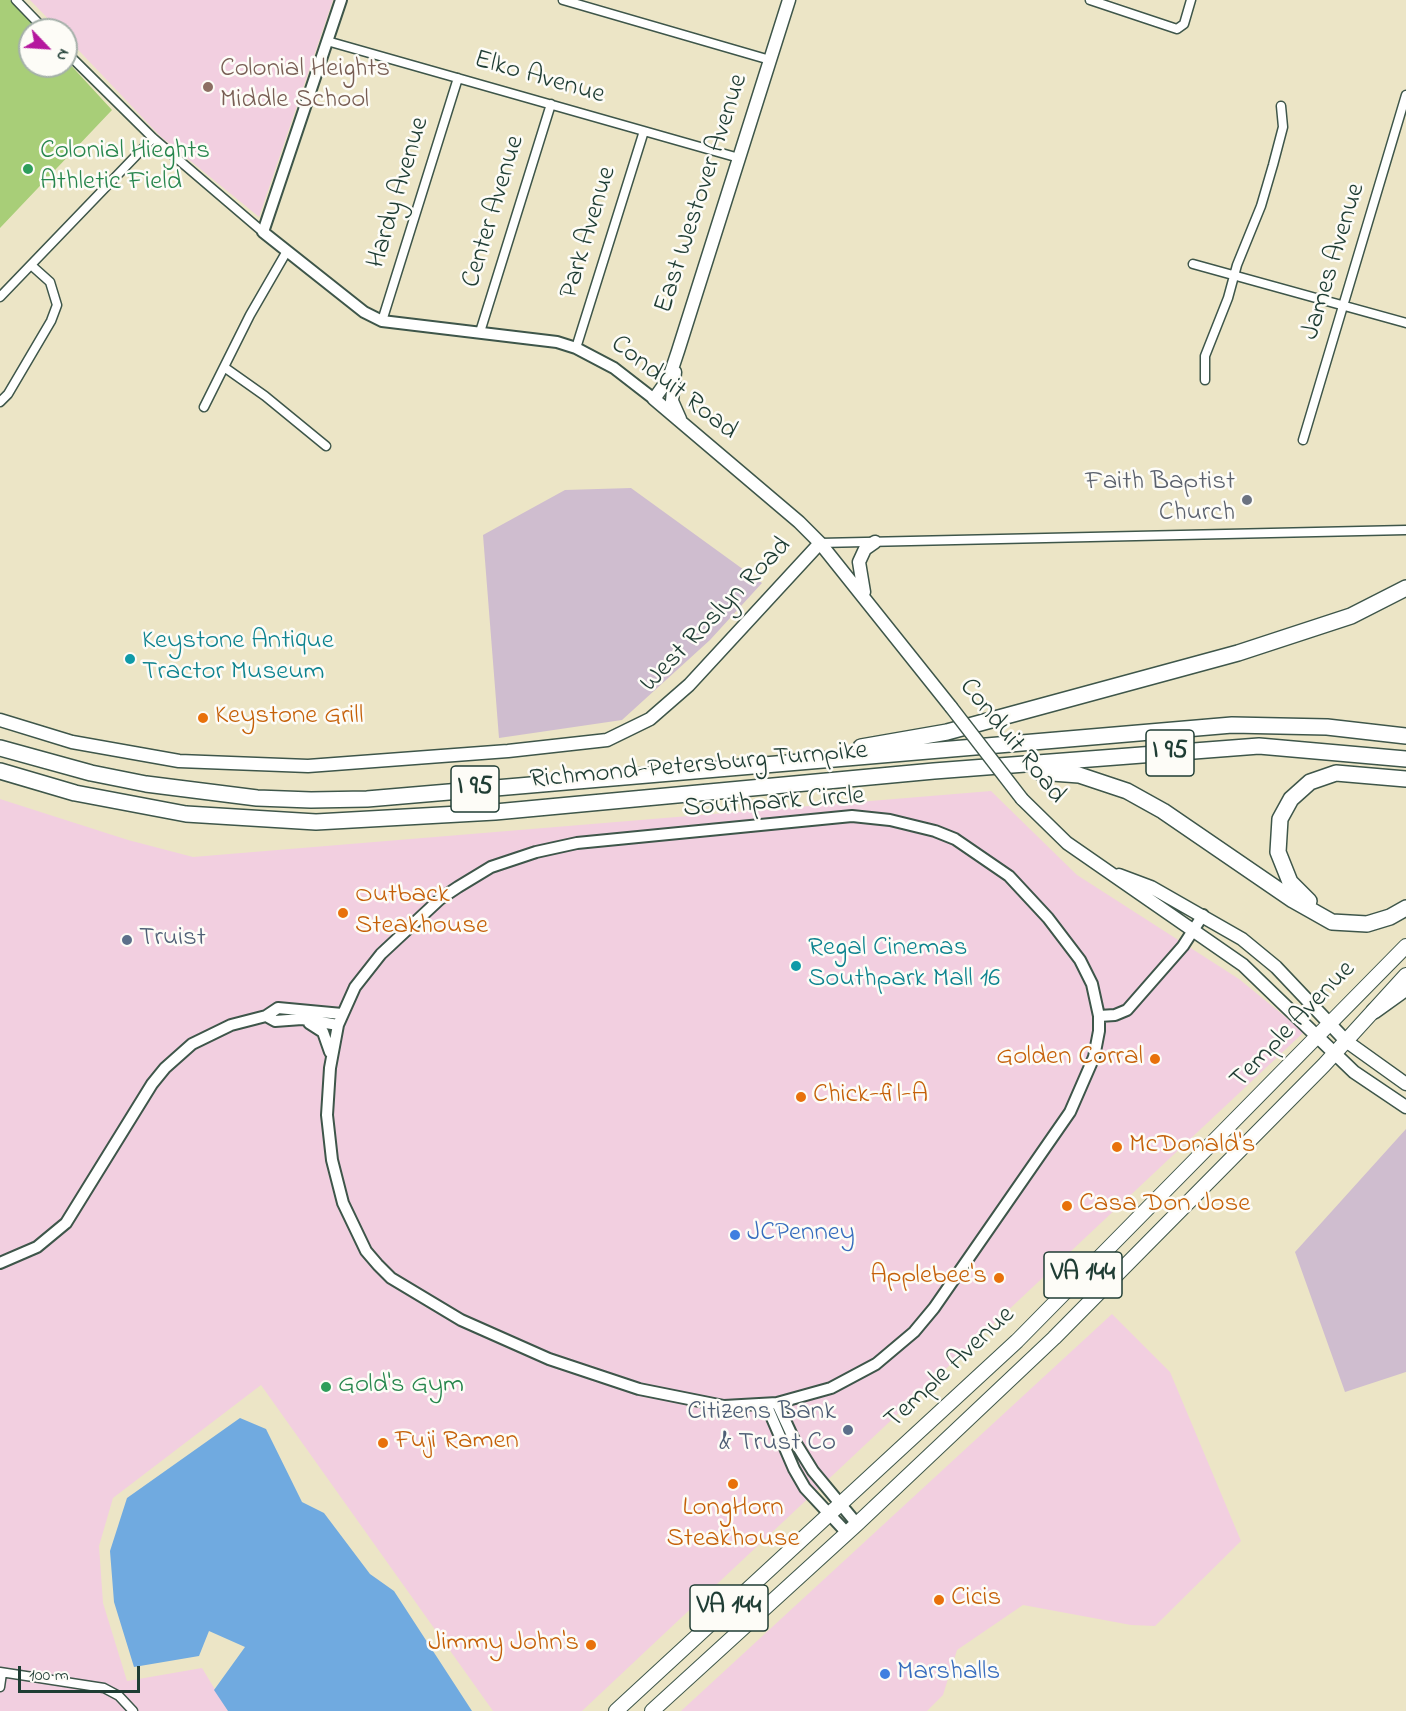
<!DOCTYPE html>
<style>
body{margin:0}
#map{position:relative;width:1406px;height:1711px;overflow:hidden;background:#ece5c6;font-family:"Indie Flower",sans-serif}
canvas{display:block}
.north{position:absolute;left:18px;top:18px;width:60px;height:60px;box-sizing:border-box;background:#fdfcf7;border:2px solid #a4b0a9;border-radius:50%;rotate:115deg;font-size:16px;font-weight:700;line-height:24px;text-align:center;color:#1f3d34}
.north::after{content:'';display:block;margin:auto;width:21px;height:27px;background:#b5179e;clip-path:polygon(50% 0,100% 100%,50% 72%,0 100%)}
.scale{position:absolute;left:18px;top:1666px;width:122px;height:27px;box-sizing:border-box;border:3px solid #1f3d34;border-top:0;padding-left:8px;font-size:18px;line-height:21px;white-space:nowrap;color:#1f3d34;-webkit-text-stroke:4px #fdfcf7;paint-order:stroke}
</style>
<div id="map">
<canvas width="1406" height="1711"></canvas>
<div class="north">N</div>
<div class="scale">100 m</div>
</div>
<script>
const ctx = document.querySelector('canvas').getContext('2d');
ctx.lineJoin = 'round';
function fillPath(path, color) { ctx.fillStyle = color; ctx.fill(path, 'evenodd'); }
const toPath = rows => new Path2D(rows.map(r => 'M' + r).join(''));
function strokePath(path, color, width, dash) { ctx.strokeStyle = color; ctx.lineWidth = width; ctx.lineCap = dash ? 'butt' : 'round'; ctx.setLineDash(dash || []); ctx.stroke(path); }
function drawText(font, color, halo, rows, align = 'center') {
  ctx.font = font + ' "Indie Flower",sans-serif'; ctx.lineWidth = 5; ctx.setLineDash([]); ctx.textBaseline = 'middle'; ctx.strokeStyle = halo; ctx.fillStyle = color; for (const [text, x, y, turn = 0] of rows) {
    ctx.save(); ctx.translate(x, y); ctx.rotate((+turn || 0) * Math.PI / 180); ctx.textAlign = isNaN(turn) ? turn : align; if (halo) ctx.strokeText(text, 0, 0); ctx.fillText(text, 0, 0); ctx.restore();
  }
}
fillPath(toPath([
 [30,0,333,0,259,217,160,136,66,37,66,30,59,30],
 [991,791,1077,875,1239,979,1304,1032,582,1711,493,1711,261,1385,113,1498,99,1546,103,1603,127,1681,202,1668,228,1711,0,1711,0,799,128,840,193,857],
 [1112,1314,1170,1372,1241,1541,1155,1626,1131,1625,1023,1605,957,1650,943,1695,927,1711,681,1711]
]), '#f2cfe0');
fillPath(toPath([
 [631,488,762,583,710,640,622,720,499,738,483,535,565,490],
 [1406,1129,1406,1372,1345,1392,1295,1252]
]), '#cfbdcf');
fillPath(toPath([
 [0,0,10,0,38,30,30,30,30,66,66,66,66,60,112,110,0,228]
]), '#a8ce78');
fillPath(toPath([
 [240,1418,266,1429,302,1502,324,1513,370,1574,394,1591,472,1711,228,1711,214,1690,245,1647,209,1631,199,1656,134,1667,114,1602,110,1551,127,1498]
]), '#70aae0');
const minor = toPath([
 [16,0,45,30],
 [563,0,770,60],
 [1090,0,1177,29,1184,24,1191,0],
 [327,41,739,158],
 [66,52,153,138,263,232],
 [1193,264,1406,323],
 [0,297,153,138],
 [382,321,458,78],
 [480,332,551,104],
 [576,348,644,131],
 [224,367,265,396,326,446],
 [1205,380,1205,356,1228,298,1237,265,1261,206,1273,165,1283,127,1281,106],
 [0,402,8,394,51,321,57,305,50,282,31,265],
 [204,407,250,315,287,251],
 [1303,440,1406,95],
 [820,543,1406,530],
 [0,1672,104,1688,119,1696,133,1711],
 [0,1687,2,1673]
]);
const tertiary = toPath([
 [341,0,263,232,364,312,382,321,557,342,576,348,614,368,654,399],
 [852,816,890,820,935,831,955,839,1009,876,1048,918,1080,960,1092,984,1099,1016,1099,1031,1094,1057,1070,1112,934,1308,914,1332,876,1364,831,1388,777,1403,724,1406,639,1389,549,1359,461,1320,391,1278,378,1265,366,1251,343,1203,332,1160,327,1115,330,1068,338,1025,355,987,381,954,440,899,458,887,491,867,536,852,577,843,852,816],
 [266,1016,275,1021,302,1019,338,1025],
 [1099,1016,1115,1015,1127,1010,1183,946,1203,915],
 [309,1023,323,1032,330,1052],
 [0,1263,37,1247,66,1223,152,1084,165,1068,192,1044,231,1025,266,1016,278,1008,342,1014],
 [777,1403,795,1442,813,1471,857,1524],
 [766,1404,794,1469,805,1488,847,1533]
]);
const secondary = toPath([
 [789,0,678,351,669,378,654,399,799,522,820,543,951,707],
 [675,372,672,401,680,419],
 [864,592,859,562,865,549,875,542],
 [0,720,72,742,179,761,308,766,508,751,607,740,650,719,689,685,820,543],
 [1022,799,1067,843,1243,965,1354,1072,1406,1107],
 [1119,875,1151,887,1242,939,1276,967,1346,1041,1406,1084]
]);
const primary = toPath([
 [616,1711,1017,1341,1406,946],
 [652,1711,857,1524,1054,1338,1324,1065,1406,975]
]);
const motorway = toPath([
 [861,747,947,732,1238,653,1351,616,1406,588],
 [0,748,91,773,146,784,257,798,311,800,367,799,1232,725,1327,727,1406,736],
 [0,771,75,793,186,814,316,822,495,812,934,771,1259,746,1406,759],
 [1039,772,1079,775,1127,791,1163,811,1293,900,1332,922,1367,924,1390,917,1406,908],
 [1309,901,1290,882,1278,852,1280,819,1291,799,1310,782,1336,773,1406,779],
 [1374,1011,1406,988]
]);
strokePath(minor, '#3e564a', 11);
strokePath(tertiary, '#3e564a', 14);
strokePath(secondary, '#3e564a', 15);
strokePath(primary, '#3e564a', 16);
strokePath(motorway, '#3e564a', 18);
strokePath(minor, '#fff', 8);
strokePath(tertiary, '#fff', 10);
strokePath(secondary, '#fff', 12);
strokePath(primary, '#fff', 14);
strokePath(motorway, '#fff', 15);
const secondaryBridge = toPath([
 [951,707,1022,799]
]);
strokePath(secondaryBridge, '#3e564a', 15, []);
strokePath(secondaryBridge, '#fff', 12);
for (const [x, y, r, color] of [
 [208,87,6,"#8d6e63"],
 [28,169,6,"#2e9e5b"],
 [1247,500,6,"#6b7280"],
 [130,659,6,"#0f9aa8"],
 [203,718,6,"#e8710a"],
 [343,913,6,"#e8710a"],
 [127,940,6,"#5c6f8a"],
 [796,966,6,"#0f9aa8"],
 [1155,1059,6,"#e8710a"],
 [801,1097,6,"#e8710a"],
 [1117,1147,6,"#e8710a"],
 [1067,1206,6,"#e8710a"],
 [735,1235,6,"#3f7fe0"],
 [999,1278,6,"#e8710a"],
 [326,1387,6,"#2e9e5b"],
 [848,1430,6,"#5c6f8a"],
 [383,1443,6,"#e8710a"],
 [733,1484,6,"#e8710a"],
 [939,1600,6,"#e8710a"],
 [591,1645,6,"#e8710a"],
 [885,1674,6,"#3f7fe0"]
]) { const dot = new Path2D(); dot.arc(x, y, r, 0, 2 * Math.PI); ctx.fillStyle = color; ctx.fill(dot); strokePath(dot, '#fdfcf7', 2); }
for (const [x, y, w] of [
 [1170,753,48],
 [475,789,48],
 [1083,1275,78],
 [729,1608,78]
]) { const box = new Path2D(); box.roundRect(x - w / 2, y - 23, w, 46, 4.5); ctx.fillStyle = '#fdfcf7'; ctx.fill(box); strokePath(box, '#1f3d34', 1.5); }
drawText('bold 26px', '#1f3d34', null, [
 ["I 95",1170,753],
 ["I 95",475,789],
 ["VA 144",1083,1275],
 ["VA 144",729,1608]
]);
drawText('27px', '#785e54', '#fdfcf7', [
 ["Colonial Heights",220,71],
 ["Middle School",220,102]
], 'left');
drawText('27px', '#1f3d34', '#fdfcf7', [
 ["Elko Avenue",539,79,16],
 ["Hardy Avenue",400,193,-73],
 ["East Westover Avenue",703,194,-72],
 ["Center Avenue",495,212,-73],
 ["Park Avenue",590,233,-73],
 ["James Avenue",1335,262,-73],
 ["Conduit Road",673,389,38],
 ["West Roslyn Road",717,616,-46],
 ["Conduit Road",1011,742,51],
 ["Richmond-Petersburg Turnpike",699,767,-5],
 ["Southpark Circle",774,804,-4],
 ["Temple Avenue",1294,1026,-46],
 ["Temple Avenue",951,1369,-43]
]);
drawText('27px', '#27864d', '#fdfcf7', [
 ["Colonial Hieghts",40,153],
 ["Athletic Field",40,184],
 ["Gold's Gym",338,1387]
], 'left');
drawText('27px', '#5b616d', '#fdfcf7', [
 ["Faith Baptist",1235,484],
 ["Church",1235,515]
], 'right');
drawText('27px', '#0d838f', '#fdfcf7', [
 ["Keystone Antique",142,643],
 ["Tractor Museum",142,674],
 ["Regal Cinemas",808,950],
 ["Southpark Mall 16",808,981]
], 'left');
drawText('27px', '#c56008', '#fdfcf7', [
 ["Keystone Grill",215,718],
 ["Outback",355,897],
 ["Steakhouse",355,928],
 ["Golden Corral",1143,1059,"right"],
 ["Chick-fil-A",813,1097],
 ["McDonald's",1129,1147],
 ["Casa Don Jose",1079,1206],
 ["Applebee's",987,1278,"right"],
 ["Fuji Ramen",395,1443],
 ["LongHorn",733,1510,"center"],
 ["Steakhouse",733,1541,"center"],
 ["Cicis",951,1600],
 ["Jimmy John's",579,1645,"right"]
], 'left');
drawText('27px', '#4e5e75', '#fdfcf7', [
 ["Truist",139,940],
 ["Citizens Bank",836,1414,"right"],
 ["& Trust Co",836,1445,"right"]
], 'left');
drawText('27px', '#366cbe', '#fdfcf7', [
 ["JCPenney",747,1235],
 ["Marshalls",897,1674]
], 'left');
</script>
